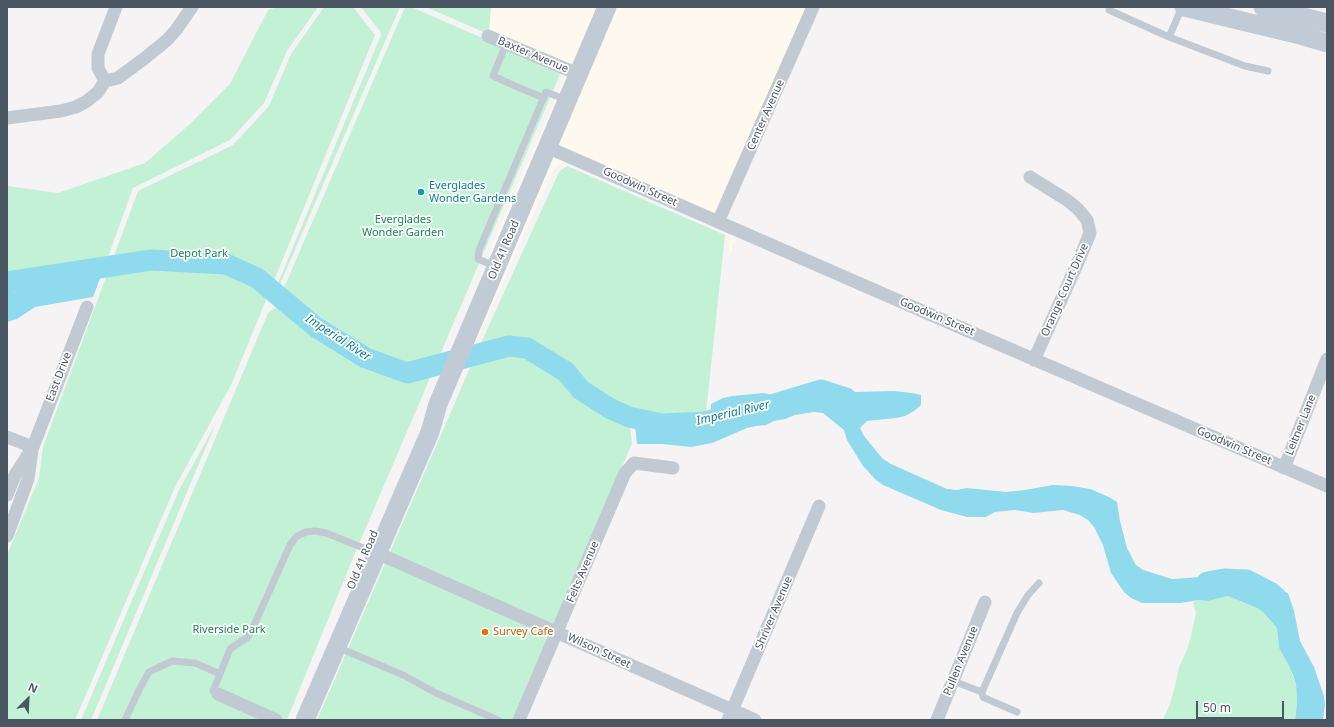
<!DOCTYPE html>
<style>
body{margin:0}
#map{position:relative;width:1334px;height:727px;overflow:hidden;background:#f5f3f3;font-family:"Noto Sans",sans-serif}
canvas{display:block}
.frame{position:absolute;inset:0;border:8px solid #4a5661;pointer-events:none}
.north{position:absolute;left:8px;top:679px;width:40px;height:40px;-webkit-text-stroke:3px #fff;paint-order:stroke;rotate:24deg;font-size:11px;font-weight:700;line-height:16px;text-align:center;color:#4a5661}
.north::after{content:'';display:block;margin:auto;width:14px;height:18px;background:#4a5661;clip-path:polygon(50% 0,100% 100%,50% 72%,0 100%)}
.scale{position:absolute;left:1196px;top:701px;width:88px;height:18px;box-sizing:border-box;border:2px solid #4a5661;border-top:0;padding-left:5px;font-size:12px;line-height:14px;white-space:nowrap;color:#4a5661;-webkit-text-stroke:3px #fff;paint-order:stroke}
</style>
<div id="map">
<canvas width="1334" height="727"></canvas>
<div class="frame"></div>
<div class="north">N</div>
<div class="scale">50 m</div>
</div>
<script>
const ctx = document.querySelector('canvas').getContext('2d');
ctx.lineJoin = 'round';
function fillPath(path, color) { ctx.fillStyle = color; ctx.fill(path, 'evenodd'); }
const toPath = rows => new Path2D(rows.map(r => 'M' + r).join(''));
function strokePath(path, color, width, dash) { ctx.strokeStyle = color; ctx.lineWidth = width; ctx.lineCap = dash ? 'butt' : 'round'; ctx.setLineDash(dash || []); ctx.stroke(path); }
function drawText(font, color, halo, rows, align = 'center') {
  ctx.font = font + ' "Noto Sans",sans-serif'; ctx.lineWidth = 3.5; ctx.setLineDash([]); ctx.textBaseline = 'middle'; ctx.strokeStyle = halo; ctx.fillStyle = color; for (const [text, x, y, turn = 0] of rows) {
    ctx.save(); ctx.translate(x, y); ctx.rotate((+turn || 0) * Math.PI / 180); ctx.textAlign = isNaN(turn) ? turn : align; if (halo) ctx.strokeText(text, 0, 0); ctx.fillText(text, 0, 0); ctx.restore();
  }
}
fillPath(toPath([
 [491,7,600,7,488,271,485,262,567,72,489,31],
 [614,7,814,7,724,227,738,233,728,259,730,232,566,160,554,169,471,353,466,355]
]), '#fdf9ef');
fillPath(toPath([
 [278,7,318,7,287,51,264,103,230,140,133,188,105,265,92,270,63,276,53,277,44,273,34,273,23,288,14,292,7,290,7,186,58,193,145,163,190,124,230,84,268,10],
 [324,7,353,7,375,35,231,385,175,487,75,720,7,720,7,555,39,478,43,447,138,191,233,145,269,106,291,54],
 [361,7,400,7,278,289,276,288,381,35,380,31],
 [405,7,411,7,561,72,355,553,287,720,97,720,268,313,285,301,280,297],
 [426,7,491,7,489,30,495,37],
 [567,166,725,235,705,422,662,424,629,418,632,443,515,720,317,720,476,354,559,172],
 [216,423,91,720,81,720,179,490],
 [1228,596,1257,608,1264,613,1277,628,1279,648,1289,666,1296,684,1297,704,1295,720,1163,720,1170,704,1175,686,1179,667,1187,650,1192,632,1196,613,1193,602,1199,600,1208,601]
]), '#c3f1d5');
fillPath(toPath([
 [105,265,93,297,35,307,17,319,7,322,7,290,14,292,23,288,34,273,44,273,53,277,63,276,92,270],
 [835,388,845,388,855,392,894,391,912,393,921,395,921,405,914,411,905,416,896,418,867,421,860,428,864,436,883,459,891,464,947,489,957,490,967,488,1006,492,1025,490,1053,485,1072,486,1090,489,1109,497,1117,502,1120,521,1127,548,1136,565,1143,570,1172,579,1201,577,1222,574,1241,582,1268,586,1288,593,1294,611,1300,641,1314,667,1324,696,1325,705,1323,720,1295,720,1297,704,1296,684,1293,675,1289,666,1279,648,1277,628,1264,613,1257,608,1228,596,1208,601,1199,600,1180,603,1142,603,1131,598,1124,592,1111,573,1103,545,1094,527,1088,520,1080,515,1063,510,1033,513,1015,510,995,512,986,517,967,517,941,510,883,485,876,480,863,466,847,440,844,430,823,413,814,412,795,415,785,419,774,421,766,425,756,426,747,428,712,443,691,447,662,444,637,444,635,425,662,430,706,427,710,423,711,404,723,398,732,396,763,393,789,398,799,398]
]), '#90daee');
strokePath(toPath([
 [7,282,151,260,226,264,257,278,317,328,366,358,407,373,509,346,527,348,566,372,581,390,609,408,629,417,662,424,705,422,737,414],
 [771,405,821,390,846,398,850,403],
 [1207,582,1224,579,1247,580,1270,592,1277,598]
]), '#90daee', 21);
strokePath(toPath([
 [1109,10,1169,37,1245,66,1268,71],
 [1169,37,1182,7],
 [506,44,493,76,515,86,544,98],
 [497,267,478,259,479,250,546,92,567,100],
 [337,647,403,675,436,693,498,720],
 [220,674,230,649,248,637,251,632,290,545,297,536,306,532,315,531,326,533,376,553],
 [953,681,982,692,1017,613,1028,595,1039,583],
 [982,692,983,697,987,699,1017,712],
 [125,720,140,688,149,672,172,661,195,663,220,674,213,691,218,694]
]), '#c1cad2', 7);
strokePath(toPath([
 [488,36,578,74],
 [105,81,98,68,98,54,116,7],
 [7,118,61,111,76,107,87,101,98,92,105,81,118,78,145,58,167,40,176,30,192,7],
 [547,147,936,317,1327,486],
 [1030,177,1067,200,1078,209,1087,220,1090,233,1079,260,1034,360],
 [718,222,813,7],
 [7,437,33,447],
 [1284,468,1327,359],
 [7,495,15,475,33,447,87,307],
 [7,536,28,479,32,450],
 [377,553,755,720],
 [218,694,276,720],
 [519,720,625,473,634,463,673,468],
 [728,720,819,506],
 [937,720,985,602]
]), '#c1cad2', 13);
strokePath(toPath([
 [1184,7,1296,34,1327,43],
 [1263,7,1327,23],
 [305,720,430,432,438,404,607,7]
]), '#c1cbd6', 19);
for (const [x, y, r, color] of [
 [421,192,4,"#0f9aa8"],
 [485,632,4,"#e8710a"]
]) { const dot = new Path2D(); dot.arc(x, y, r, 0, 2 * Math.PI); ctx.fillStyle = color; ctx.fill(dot); strokePath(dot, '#fff', 1.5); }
drawText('11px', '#4a5661', '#fff', [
 ["Baxter Avenue",533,55,23],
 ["Center Avenue",766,115,-66],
 ["Goodwin Street",640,187,24],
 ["Old 41 Road",504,250,-67],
 ["Orange Court Drive",1065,290,-66],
 ["Goodwin Street",937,317,23],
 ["East Drive",59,377,-69],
 ["Leitner Lane",1301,425,-68],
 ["Goodwin Street",1234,446,23],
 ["Old 41 Road",363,560,-67],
 ["Felts Avenue",583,572,-67],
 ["Shriver Avenue",774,613,-67],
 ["Wilson Street",599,651,25],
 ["Pullen Avenue",961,661,-68]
]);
drawText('11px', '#0d838f', '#fff', [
 ["Everglades",429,186],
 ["Wonder Gardens",429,199]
], 'left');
drawText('11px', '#17864f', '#fff', [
 ["Everglades",403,220],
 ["Wonder Garden",403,233],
 ["Depot Park",199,254],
 ["Riverside Park",229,630]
]);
drawText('11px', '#c56008', '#fff', [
 ["Survey Cafe",493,632]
], 'left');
drawText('italic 12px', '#0c7c9b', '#fff', [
 ["Imperial River",338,338,33],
 ["Imperial River",733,413,-13]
]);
</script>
